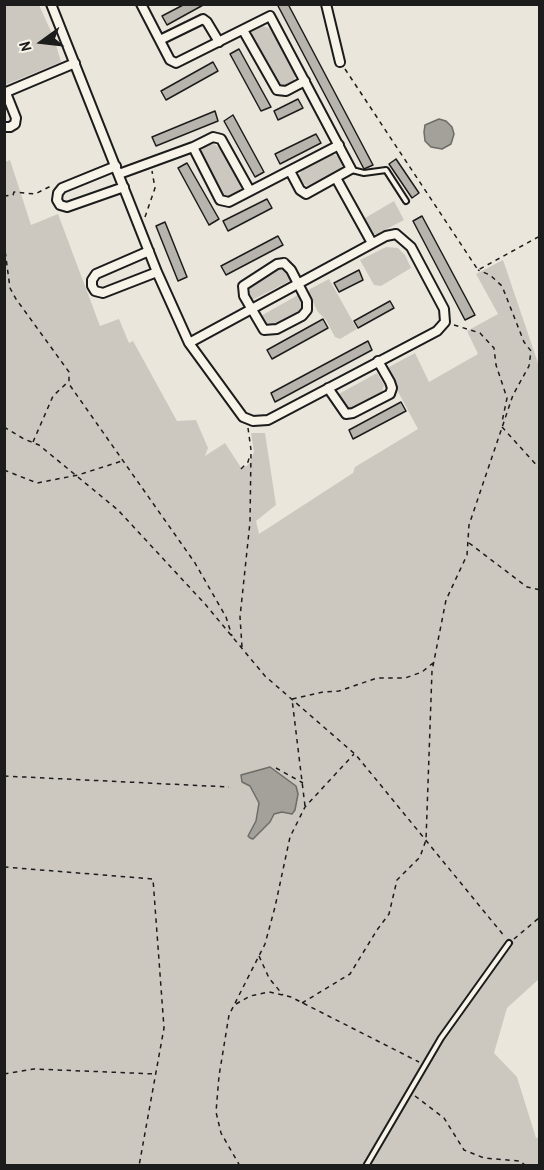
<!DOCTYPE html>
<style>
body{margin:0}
#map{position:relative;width:544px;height:1170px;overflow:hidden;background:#eae6dc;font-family:"Patrick Hand",sans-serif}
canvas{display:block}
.frame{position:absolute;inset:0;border:6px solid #1c1c1c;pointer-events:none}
.north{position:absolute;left:12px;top:12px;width:60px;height:60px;-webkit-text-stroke:4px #f7f3e8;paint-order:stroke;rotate:255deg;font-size:16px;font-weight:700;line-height:24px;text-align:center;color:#1c1c1c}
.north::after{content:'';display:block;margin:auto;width:21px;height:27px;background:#1c1c1c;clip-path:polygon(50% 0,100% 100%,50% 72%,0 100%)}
</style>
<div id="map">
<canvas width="544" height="1170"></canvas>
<div class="frame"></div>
<div class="north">N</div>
</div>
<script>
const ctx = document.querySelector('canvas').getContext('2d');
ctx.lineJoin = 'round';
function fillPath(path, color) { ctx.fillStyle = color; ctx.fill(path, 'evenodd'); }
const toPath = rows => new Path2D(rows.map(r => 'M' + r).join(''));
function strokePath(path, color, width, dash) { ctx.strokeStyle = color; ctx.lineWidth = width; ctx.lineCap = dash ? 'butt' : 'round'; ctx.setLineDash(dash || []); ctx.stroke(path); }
fillPath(toPath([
 [5,4,39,5,54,38,61,62,5,85],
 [262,26,269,28,276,38,296,73,293,83,287,86,280,86,275,81,252,38,252,32],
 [214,144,223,151,241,185,241,192,230,198,226,197,219,190,200,153,204,146],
 [331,155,336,155,341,160,342,165,340,173,311,187,305,185,299,177,300,173,303,169],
 [10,160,31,225,58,214,100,326,119,319,129,343,133,341,177,421,196,420,208,448,205,456,225,443,242,469,249,464,254,452,251,433,265,433,276,505,256,521,259,534,353,473,355,467,418,429,388,373,389,367,415,353,429,382,478,354,467,331,498,314,476,274,503,260,540,369,540,978,507,1008,494,1053,517,1077,536,1138,539,1137,539,1165,5,1166,5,162],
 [394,201,404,220,377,234,373,234,365,218],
 [386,247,398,248,405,255,411,268,381,286,374,285,360,260],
 [279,269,286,272,290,281,250,301,247,292,250,284],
 [329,279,357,329,340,339,335,337,326,320,318,312,308,293,310,289],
 [298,295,303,300,304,308,302,312,275,327,268,327,263,324,259,317],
 [377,373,384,385,381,394,351,410,346,410,337,395]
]), '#ccc8c0');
const water = toPath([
 [439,119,446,121,452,127,454,134,451,144,442,149,431,147,425,141,424,132,425,125,439,119],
 [270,767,296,786,298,794,295,810,292,814,282,812,274,814,270,822,253,839,250,838,248,836,256,821,259,803,250,786,242,782,241,775,270,767]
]);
fillPath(water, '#a3a19a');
strokePath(water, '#6d6c68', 1.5);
const building = toPath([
 [185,4,205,4,167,25,162,16,185,4],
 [277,4,288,4,373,165,364,169,277,4],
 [239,49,271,107,261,111,230,54,239,49],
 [213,62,218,71,166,100,161,91,213,62],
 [298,99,303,108,278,120,274,111,298,99],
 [215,111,218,121,156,146,152,137,215,111],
 [233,115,264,172,255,177,224,121,233,115],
 [316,134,321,143,280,164,275,154,316,134],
 [396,159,419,193,412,198,389,164,396,159],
 [187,163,219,219,209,225,178,168,187,163],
 [267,199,272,208,228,231,223,221,267,199],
 [422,216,475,315,465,320,413,221,422,216],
 [165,222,187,277,178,281,156,226,165,222],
 [278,236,283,245,226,275,221,266,278,236],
 [359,270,363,280,339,292,334,283,359,270],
 [390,301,394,308,358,328,354,321,390,301],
 [323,319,328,328,272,359,267,350,323,319],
 [368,341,372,350,275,402,271,393,368,341],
 [401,402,406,411,353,439,349,430,401,402]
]);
fillPath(building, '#b6b4ac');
strokePath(building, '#1c1c1c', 1.5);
const service = toPath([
 [352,170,364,173,386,170,406,201],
 [366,1166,441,1038,509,943]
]);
const minor = toPath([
 [51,4,157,272,189,343,243,417,253,421,268,420,437,331,445,322,444,309,411,247,396,234,386,236,189,343],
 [141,4,170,60,176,63,270,16,351,169,306,194,300,190,290,171],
 [326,4,340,62],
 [243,30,277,90,286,91,305,81],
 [160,40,203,19,207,22,219,42],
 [4,93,75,63],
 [4,127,10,127,15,124,16,118,6,93],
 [193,147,213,137,221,139,250,191],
 [116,166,62,188,58,193,57,200,60,205,67,207,124,187],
 [119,174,193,147,220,200,229,202,339,145],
 [336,178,372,243],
 [149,251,96,274,92,280,92,286,95,291,103,293,157,272],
 [284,263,291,270,307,301,307,310,302,316,277,329,264,330,244,296,243,286,277,264,284,263],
 [328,388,346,414,353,413,390,394,392,388,390,382,378,361]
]);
strokePath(service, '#1c1c1c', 8);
strokePath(minor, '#1c1c1c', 12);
strokePath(toPath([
 [345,69,478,270,540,236],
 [4,196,13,195,14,192,35,194,53,185],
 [145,217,155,188,152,171],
 [4,243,10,288,16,299,69,372,69,384,195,563,226,617,232,636],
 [454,325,480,333,494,348,496,365,507,398,502,422],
 [4,427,24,439,39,445,118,510,205,604,265,676,356,755,505,937],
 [502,427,540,469],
 [248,428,251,450],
 [33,442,53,396,68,382],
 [241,469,248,462,250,455],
 [4,470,37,483,78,475,122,461],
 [469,543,527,587,540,590],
 [242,647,240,617,250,522,251,452],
 [276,768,303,783],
 [4,776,229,787],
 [305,806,292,699,323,692,339,691,377,678,405,678,422,672,433,663],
 [4,867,153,879,164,1028,139,1166],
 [514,939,540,917],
 [259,956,269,978,283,995],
 [302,1003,350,974,377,930,389,914,397,880,420,857,426,840,432,671,446,600,467,555,469,525,513,395,529,366,531,351,524,342,502,286,490,275,478,270],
 [236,1004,250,996,269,992,291,997,419,1062],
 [4,1074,34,1069,156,1074],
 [415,1096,444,1118,464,1150,484,1158,520,1161,526,1166],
 [240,1166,221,1133,216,1112,219,1076,229,1015,265,944,275,907,290,837,305,807,354,754]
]), '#1c1c1c', 1.5, [4.5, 4.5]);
strokePath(service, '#f7f3e8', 4);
strokePath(minor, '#f7f3e8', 8);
</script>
